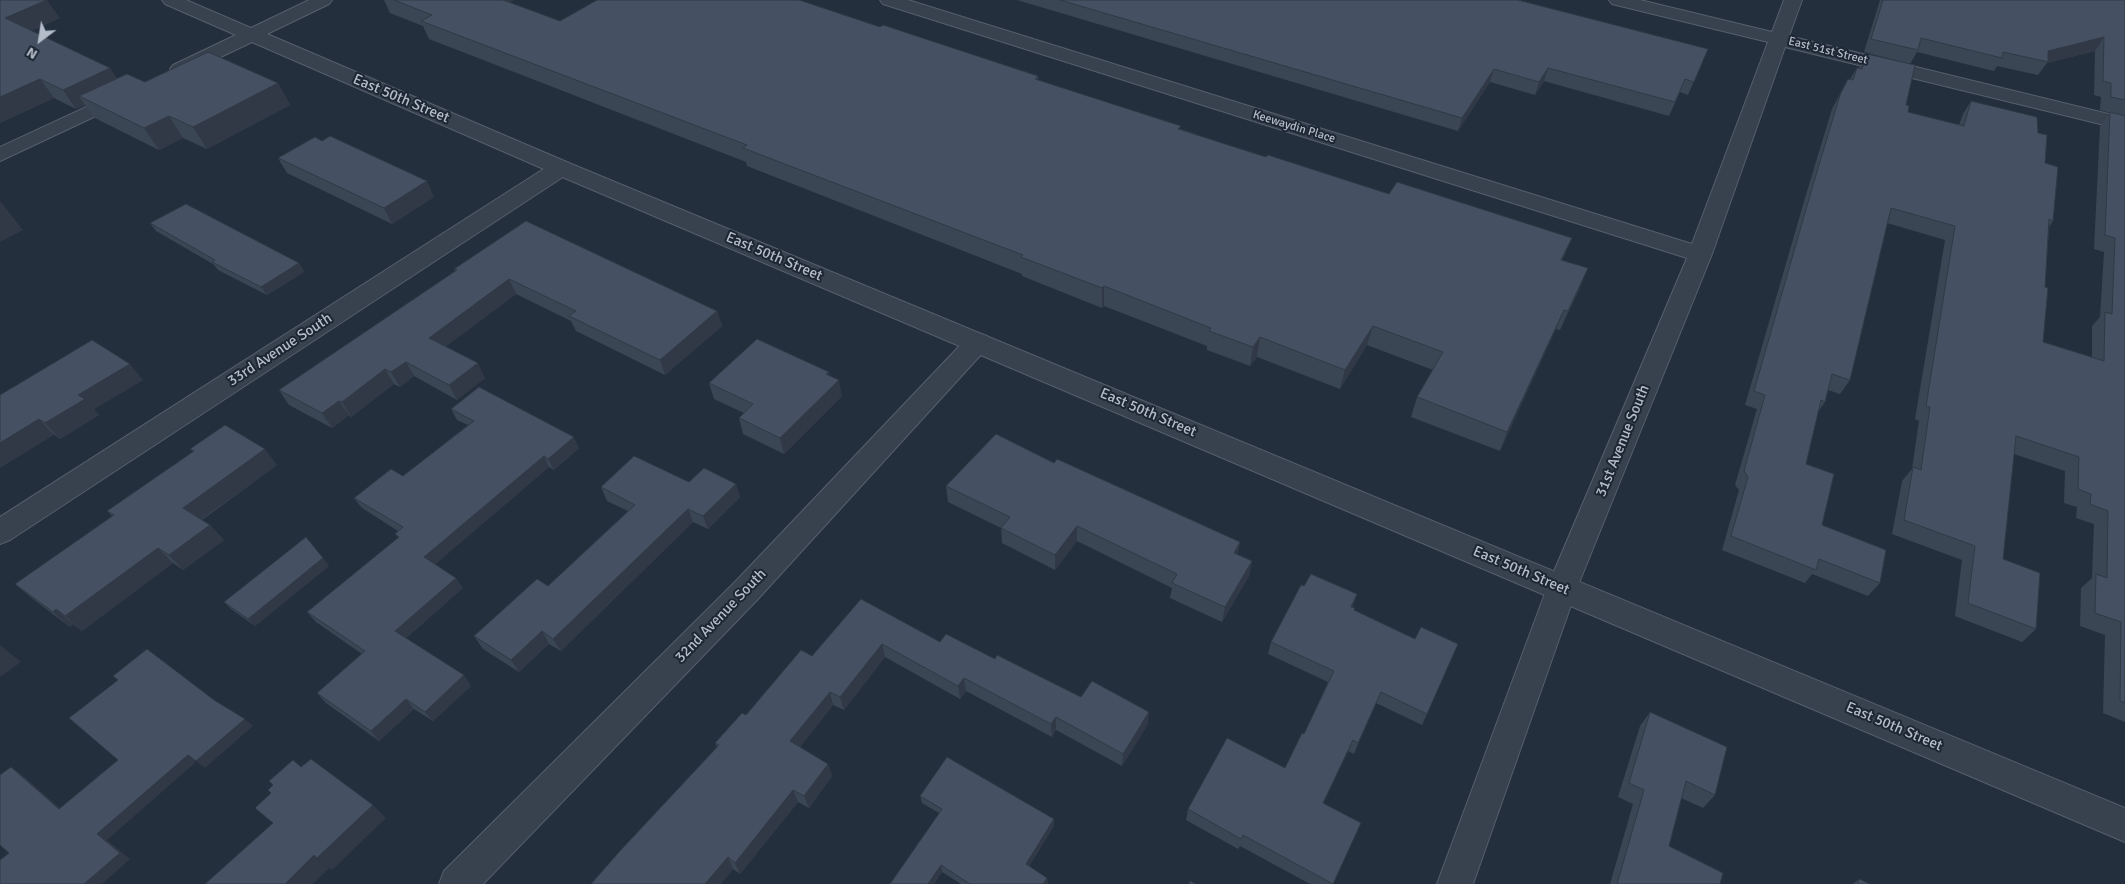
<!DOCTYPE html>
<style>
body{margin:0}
#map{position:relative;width:2125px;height:884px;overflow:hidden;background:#242f3e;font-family:Signika,sans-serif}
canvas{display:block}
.north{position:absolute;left:15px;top:15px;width:50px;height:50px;-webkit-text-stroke:4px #1d2633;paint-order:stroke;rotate:211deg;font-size:14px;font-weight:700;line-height:20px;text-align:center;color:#b4bcc9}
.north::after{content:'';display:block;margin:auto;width:18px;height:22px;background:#b4bcc9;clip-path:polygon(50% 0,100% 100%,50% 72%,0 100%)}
</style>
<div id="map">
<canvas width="2125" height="884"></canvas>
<div class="north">N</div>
</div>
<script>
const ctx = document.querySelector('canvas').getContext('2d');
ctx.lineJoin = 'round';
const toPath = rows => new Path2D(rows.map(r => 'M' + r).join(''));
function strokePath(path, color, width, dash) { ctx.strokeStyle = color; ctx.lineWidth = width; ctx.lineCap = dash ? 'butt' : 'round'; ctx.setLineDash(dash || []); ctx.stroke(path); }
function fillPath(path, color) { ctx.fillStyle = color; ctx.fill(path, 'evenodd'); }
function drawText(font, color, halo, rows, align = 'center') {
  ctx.font = font + ' Signika,sans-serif'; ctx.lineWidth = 4; ctx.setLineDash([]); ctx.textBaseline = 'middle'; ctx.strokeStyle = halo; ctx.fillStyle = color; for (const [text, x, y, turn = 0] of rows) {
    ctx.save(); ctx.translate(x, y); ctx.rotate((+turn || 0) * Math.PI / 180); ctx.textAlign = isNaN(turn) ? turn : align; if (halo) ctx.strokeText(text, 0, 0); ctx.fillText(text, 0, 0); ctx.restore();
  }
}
const minor = toPath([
 [880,0,908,0,1692,244,1768,42,1612,4,1609,0,1640,0,1772,32,1784,0,1802,0,1789,36,2125,118,2125,130,1785,47,1712,254,1577,588,1473,884,1437,884,1547,588,1687,258,883,4,880,0],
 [561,161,569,163,572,168,569,173,10,540,0,544,0,517,553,163,561,161],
 [978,333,987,336,991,342,987,348,757,600,483,884,439,884,444,871,735,582,969,336,978,333]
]);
const tertiary = toPath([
 [162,0,186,0,251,28,309,0,332,0,329,4,267,34,569,163,2125,808,2125,842,553,173,252,42,187,73,173,73,170,69,173,65,236,35,165,4,162,0],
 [123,90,130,92,133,96,130,100,0,161,0,147,123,90]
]);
strokePath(minor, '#565f6c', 2);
strokePath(tertiary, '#565f6c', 2);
fillPath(minor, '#38414e');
fillPath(tertiary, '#38414e');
fillPath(toPath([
 [0,0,60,18,31,31,110,68,117,79,145,82,278,83,290,105,207,149,183,138,159,150,95,118,85,105,76,109,54,98,0,123],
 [384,0,514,0,509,2,560,21,880,27,1038,76,1038,80,1563,260,1580,288,1560,330,1556,329,1500,451,1411,417,1417,397,1433,370,1367,345,1340,389,1257,357,1250,366,1207,350,1207,346,1104,306,1102,308,1022,276,1022,274,747,166,746,162,429,39,423,26,390,13],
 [1017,0,1518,0,1708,49,1688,95,1680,92,1669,116,1544,81,1535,95,1490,82,1458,131],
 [1880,0,2125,0,2125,722,2103,713,2105,635,2080,626,2081,588,2092,578,2094,524,2076,518,2077,507,2064,503,2065,471,2014,454,2003,559,2036,629,2022,642,1955,616,1962,560,1892,534,1902,481,1912,469,1919,421,1915,419,1945,240,1887,223,1850,380,1840,394,1828,390,1825,402,1818,412,1806,464,1822,525,1880,583,1868,596,1812,574,1805,583,1722,550,1739,490,1735,485,1757,409,1745,405,1805,198,1832,109,1848,79,1850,79,1857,68,1859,68,1867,54,1906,105,1908,112,1959,125,1963,114,1971,101,2038,133,2045,163,2053,221,2049,227,2045,287,2043,342,2092,357,2092,326,2100,317,2104,252,2094,249,2100,126,2110,113,2100,110,2101,97,2094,95,2095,51,2047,63,2038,75,1997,66,1994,71,1917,52,1910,64,1864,52],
 [278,158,434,197,392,224,287,173],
 [150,223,299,263,304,272,267,295,218,270,213,264,156,231],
 [454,269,717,311,722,326,665,375,576,331,571,321,516,294,445,347,485,378,457,400,414,376,400,387,394,384,351,417,349,415,332,428,289,405,279,390,455,271],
 [830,376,842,396,784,454,743,434,739,418,744,413,714,399,709,383],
 [143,380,94,409,99,415,60,439,0,395],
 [451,409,579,448,554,470,549,467,435,564,463,588,406,638,471,686,433,721,414,709,379,741,326,703,317,693,362,654,316,622,307,612,398,538,395,534,398,531,362,508,354,498,403,476,468,425,457,420],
 [190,449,277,465,202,520,210,525,224,540,183,570,173,563,82,631,73,624,70,627,33,599,15,584,112,516,107,511,193,452],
 [1054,463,1240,542,1237,555,1252,561,1249,576,1222,622,1170,598,1172,588,1077,541,1055,570,1002,543,1001,528,948,502,946,486],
 [689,482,736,484,740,497,708,529,693,522,561,651,549,644,519,672,483,649,474,636,548,586,628,511,607,501,601,487],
 [329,566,255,626,231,609,224,602],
 [861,599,940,642,995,659,1081,697,1148,724,1122,766,1056,730,1052,737,966,691,960,699,885,657,844,710,833,705,800,747,828,764,832,776,809,808,798,802,740,874,733,869,721,884,717,747,715,743,812,656],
 [1353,607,1354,611,1415,639,1458,644,1422,725,1376,703,1354,754,1348,751,1323,803,1333,884,1310,884,1240,846,1238,849,1186,820,1188,809,1285,768,1304,734,1328,682,1268,654,1271,642],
 [1650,712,1715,795,1703,808,1681,798,1669,846,1720,884,1610,884,1633,804,1618,797,1640,726],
 [920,796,1054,819,1054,826,1029,866,1047,878,1048,884,961,884,942,872,934,884,939,813,922,803],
 [1859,879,1870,884,1853,884]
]), '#3b4654');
fillPath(toPath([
 [47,0,60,18,18,37,5,18],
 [488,0,514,0,492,12],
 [2104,37,2095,51,2047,63,2048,51],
 [110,68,123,87,79,96,85,105,76,109,63,90],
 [1548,68,1544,81,1535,95,1539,82],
 [1494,69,1490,82,1458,131,1462,118],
 [40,79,54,98,0,123,0,97],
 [278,83,290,105,207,149,193,127],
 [169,116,183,138,159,150,144,128],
 [427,181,434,197,392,224,384,208],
 [0,201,23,230,0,242],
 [1572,238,1564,257,1553,279,1561,260],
 [299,263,304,272,267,295,261,287],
 [1588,268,1580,288,1560,330,1568,311],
 [509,279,516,294,437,353,429,338],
 [1104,286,1104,306,1102,308,1102,288],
 [1564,310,1556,329,1500,451,1507,432],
 [717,311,722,326,665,375,660,360],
 [1373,326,1367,345,1340,389,1345,370],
 [1260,337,1257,357,1250,366,1253,347],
 [406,362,414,376,400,387,391,372],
 [478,363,485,378,457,400,449,385],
 [130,364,143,380,94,409,99,415,60,439,45,423,78,395],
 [385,369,394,384,351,417,342,402],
 [829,372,832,387,839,380,842,396,784,454,780,438,826,374],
 [339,401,349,415,332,428,322,413],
 [39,419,54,435,0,468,0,443],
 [574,437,579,448,554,470,548,459],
 [265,449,277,465,196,523,183,508],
 [544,456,549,467,431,568,424,557],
 [736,484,740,497,708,529,703,516],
 [688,509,693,522,561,651,553,639],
 [210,525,224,540,183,570,169,555],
 [1077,526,1077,541,1055,570,1055,555],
 [1240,542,1237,558,1234,553],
 [158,548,173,563,82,631,65,616],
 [323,558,329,566,255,626,248,619],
 [1252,561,1249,576,1222,622,1225,607],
 [456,578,463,588,402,641,395,631],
 [1357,594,1353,607,1347,619,1351,607],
 [56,609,73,624,70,627,53,612],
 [542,631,549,644,519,672,511,660],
 [882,644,885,657,844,710,840,697],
 [0,645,21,662,0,677],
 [464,675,471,686,433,721,425,712],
 [964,678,966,691,960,699,958,686],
 [830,692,833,705,795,754,790,741],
 [1381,692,1376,703,1354,754,1358,743],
 [406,699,414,709,379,741,371,731],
 [1149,712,1148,724,1122,766,1123,754],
 [1056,717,1056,730,1052,737,1051,724],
 [245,719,253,726,205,768,196,761],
 [1353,740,1348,751,1319,814,1323,803],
 [188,755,196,762,107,840,130,859,102,884,84,884,97,834],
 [828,764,832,776,809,808,804,796],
 [11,767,21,774,69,816,59,809],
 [793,790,798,802,740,874,735,863],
 [373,805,386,818,332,870,317,858],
 [1054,819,1054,826,1026,870,1026,864],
 [314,855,329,868,313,884,285,884],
 [728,857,733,869,721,884,705,884],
 [941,865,942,872,934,884,928,884],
 [1047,878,1048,884,1043,884]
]), '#303945');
const building = toPath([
 [0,0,47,0,5,18,110,68,63,90,40,79,0,97,0,0],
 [394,0,503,0,560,21,597,0,799,0,880,27,883,25,1038,76,1035,79,1181,126,1178,129,1266,157,1268,155,1389,194,1397,182,1572,238,1561,260,1588,268,1568,311,1564,310,1507,432,1417,397,1443,352,1373,326,1345,370,1260,337,1253,347,1209,331,1211,328,1104,286,1102,288,1021,257,1023,255,743,148,747,145,421,21,432,15,394,0],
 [1060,0,1518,0,1708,49,1694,82,1685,79,1675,102,1548,68,1539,82,1494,69,1462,118,1060,0],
 [1883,0,2125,0,2125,100,2111,97,2111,83,2103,81,2104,37,2048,51,2048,62,2003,52,2002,58,1921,38,1918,50,1871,39,1883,0],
 [208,52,278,83,193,127,169,116,144,128,79,96,127,74,145,82,208,52],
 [1867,54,1915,65,1906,105,1909,106,1908,112,1964,126,1971,101,2037,117,2038,133,2047,135,2045,163,2058,167,2053,221,2049,219,2045,287,2048,288,2043,342,2104,361,2105,312,2112,314,2115,238,2105,235,2110,112,2125,116,2125,703,2120,701,2121,622,2095,613,2096,574,2107,578,2108,511,2090,504,2091,494,2078,489,2079,457,2016,436,2003,559,2040,573,2036,629,1968,603,1975,546,1904,520,1913,467,1921,470,1930,407,1926,406,1955,226,1891,208,1850,380,1832,374,1825,402,1821,400,1806,464,1834,474,1822,525,1886,550,1880,583,1819,559,1816,570,1731,536,1748,477,1744,471,1765,395,1754,391,1813,185,1840,95,1848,79,1853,80,1857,68,1862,69,1867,54],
 [330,136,427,181,384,208,278,158,315,137,322,141,330,136],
 [186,204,299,263,261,287,212,262,215,260,150,223,186,204],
 [526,221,717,311,660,360,569,316,576,311,509,279,429,338,478,363,449,385,406,362,391,372,385,369,342,402,339,401,322,413,279,390,457,270,454,269,526,221],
 [757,339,829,372,826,374,839,380,780,438,739,418,753,404,709,383,757,339],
 [92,340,130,364,78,395,85,399,45,423,39,419,0,443,0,395,92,340],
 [479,387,574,437,548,459,544,456,424,557,456,578,395,631,464,675,425,712,406,699,371,731,317,693,365,651,307,612,399,537,395,534,403,527,354,498,391,469,403,476,474,421,451,409,479,387],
 [225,425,265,449,183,508,210,525,169,555,158,548,65,616,56,609,53,612,15,584,114,515,107,511,194,451,190,449,225,425],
 [996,434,1054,463,1057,459,1240,542,1234,553,1252,561,1225,607,1172,583,1177,574,1077,526,1055,555,1001,528,1010,517,946,486,996,434],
 [634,456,689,482,704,468,736,484,703,516,688,509,553,639,542,631,511,660,474,636,537,579,548,586,635,505,601,487,634,456],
 [306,537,323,558,248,619,224,602,306,537],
 [1311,574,1357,594,1351,607,1355,608,1354,610,1415,639,1421,627,1458,644,1427,714,1381,692,1358,743,1353,740,1323,803,1361,823,1333,884,1243,835,1241,839,1188,809,1227,738,1285,768,1302,733,1304,734,1334,671,1271,642,1301,585,1304,586,1311,574],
 [861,599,940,642,946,634,995,659,997,655,1081,697,1092,681,1149,712,1123,754,1056,717,1051,724,964,678,958,686,882,644,840,697,830,692,790,741,828,764,804,796,793,790,735,863,728,857,705,884,591,884,619,852,719,745,715,743,742,713,746,715,801,650,812,656,861,599],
 [147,649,214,700,245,719,196,761,188,755,97,834,120,853,84,884,0,884,0,860,9,853,0,845,0,775,11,767,59,809,118,760,69,718,118,680,113,676,147,649],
 [1650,712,1727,747,1715,795,1686,781,1669,846,1723,873,1720,884,1617,884,1644,790,1629,783,1650,712],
 [947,757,1054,819,1026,864,1047,878,1043,884,970,884,941,865,928,884,890,884,942,809,920,796,947,757],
 [311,759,373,805,317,858,314,855,285,884,205,884,273,823,255,808,271,793,268,790,273,785,269,781,293,760,301,767,311,759],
 [1859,879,1870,884,1858,884,1859,879],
 [1190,881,1196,884,1189,884,1190,881]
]);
fillPath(building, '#455162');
strokePath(building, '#303945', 1);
drawText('12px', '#b4bcc9', '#1d2633', [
 ["East 51st Street",1828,51,14],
 ["Keewaydin Place",1294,127,17]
]);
drawText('15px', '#b4bcc9', '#1d2633', [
 ["East 50th Street",401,99,23],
 ["East 50th Street",774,257,23],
 ["33rd Avenue South",280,350,-33],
 ["East 50th Street",1148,413,23],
 ["31st Avenue South",1623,441,-68],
 ["East 50th Street",1521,571,23],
 ["32nd Avenue South",721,616,-46],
 ["East 50th Street",1894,727,23]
]);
</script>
